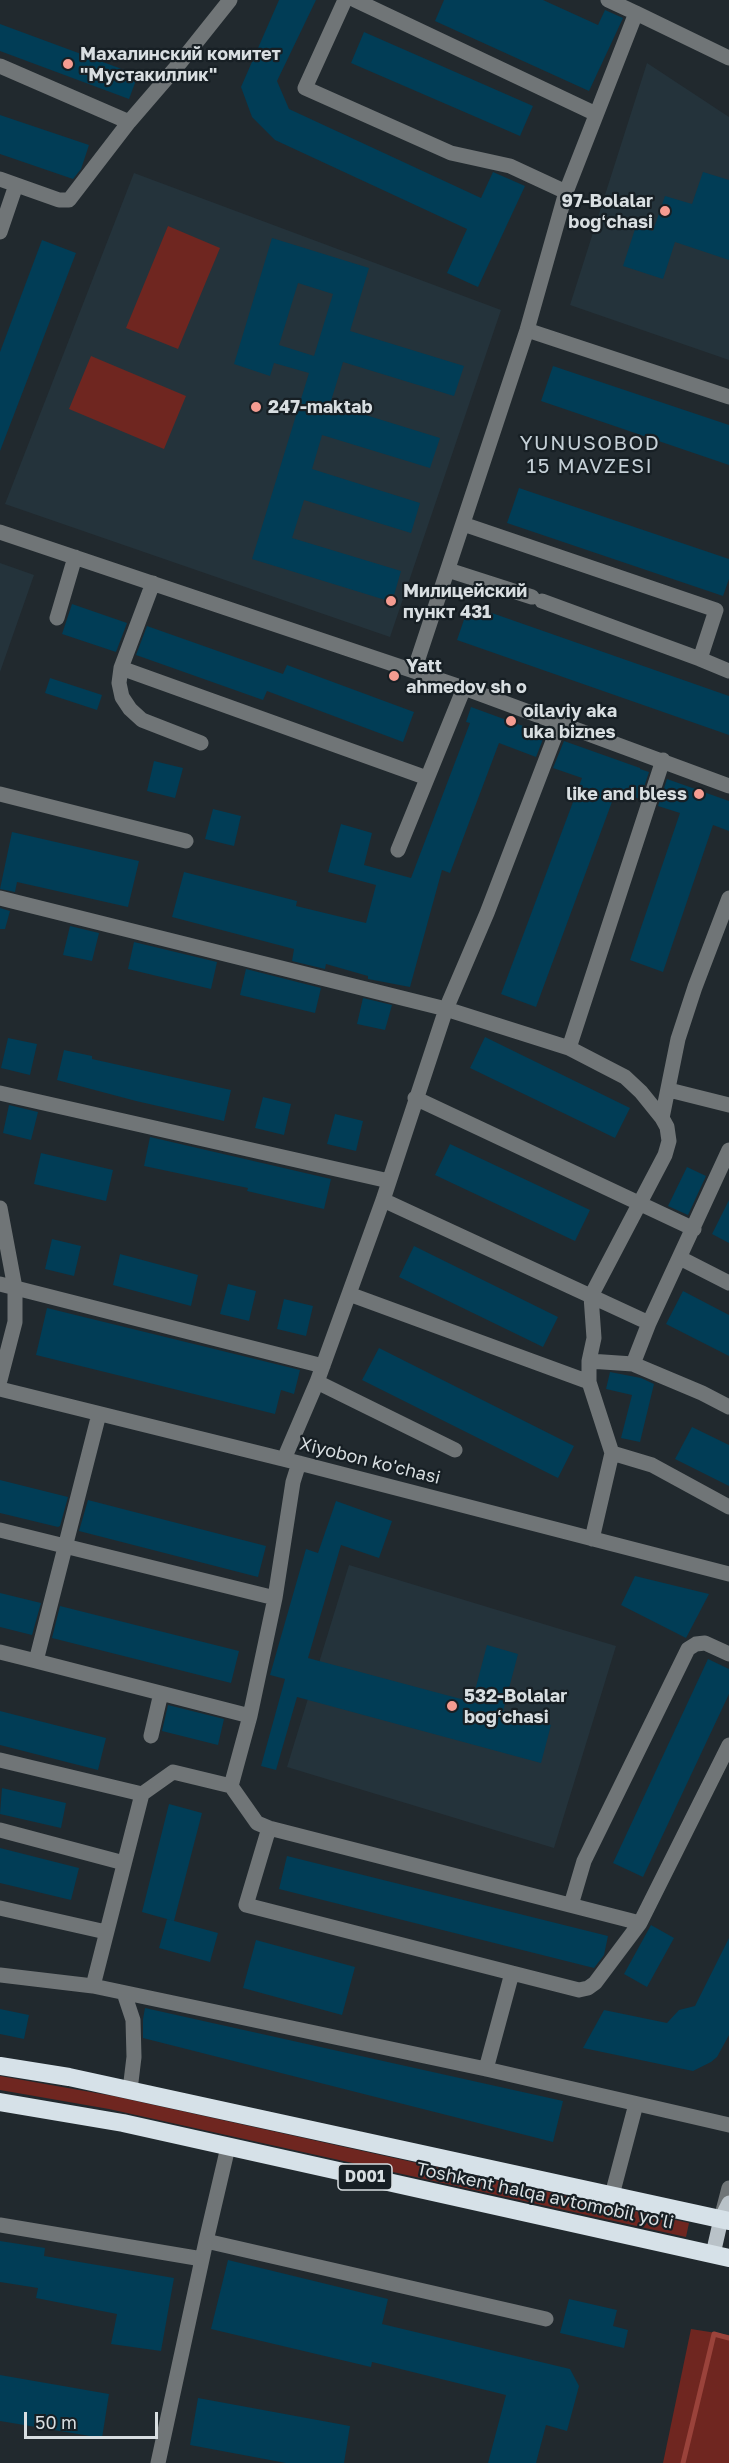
<!DOCTYPE html>
<meta charset="utf-8">
<style>
body{margin:0}
#map{position:relative;width:729px;height:2463px;overflow:hidden;background:#21292e;font-family:"Golos Text",sans-serif}
canvas{display:block}
.scale{position:absolute;left:24px;top:2412px;width:134px;height:27px;box-sizing:border-box;border:3px solid #d8dee1;border-top:0;padding-left:8px;font-size:18px;line-height:21px;white-space:nowrap;color:#d8dee1;-webkit-text-stroke:4px #171f24;paint-order:stroke}
</style>
<div id="map">
<canvas width="729" height="2463"></canvas>
<div class="scale">50 m</div>
</div>
<script>
const ctx = document.querySelector('canvas').getContext('2d');
ctx.lineJoin = 'round';
function fillPath(path, color) { ctx.fillStyle = color; ctx.fill(path, 'evenodd'); }
const toPath = rows => new Path2D(rows.map(r => 'M' + r).join(''));
function strokePath(path, color, width, dash) { ctx.strokeStyle = color; ctx.lineWidth = width; ctx.lineCap = dash ? 'butt' : 'round'; ctx.setLineDash(dash || []); ctx.stroke(path); }
function drawText(font, color, halo, rows, align = 'center') {
  ctx.font = font + ' "Golos Text",sans-serif'; ctx.lineWidth = 4.5; ctx.setLineDash([]); ctx.textBaseline = 'middle'; ctx.strokeStyle = halo; ctx.fillStyle = color; for (const [text, x, y, turn = 0] of rows) {
    ctx.save(); ctx.translate(x, y); ctx.rotate((+turn || 0) * Math.PI / 180); ctx.textAlign = isNaN(turn) ? turn : align; if (halo) ctx.strokeText(text, 0, 0); ctx.fillText(text, 0, 0); ctx.restore();
  }
}
fillPath(toPath([
 [647,63,729,117,729,360,570,305],
 [134,173,501,310,390,637,5,504],
 [0,563,34,575,0,672],
 [349,1565,616,1646,554,1848,287,1767]
]), '#24333b');
fillPath(toPath([
 [168,226,220,248,178,349,126,328],
 [91,356,186,396,164,449,69,409],
 [0,2076,113,2096,689,2223,686,2237,109,2109,0,2090],
 [691,2329,729,2335,729,2463,663,2463]
]), '#6f2620');
strokePath(toPath([
 [683,2463,714,2334,729,2338]
]), '#9a433b', 5);
fillPath(toPath([
 [279,0,316,0,277,81,289,109,481,198,493,172,525,186,478,287,447,273,467,229,275,140,252,117,241,87],
 [444,0,543,0,598,25,605,10,623,18,589,91,435,21],
 [0,24,138,75,129,99,0,51],
 [364,32,533,106,520,136,351,63],
 [0,115,89,145,81,169,73,179,0,154],
 [703,172,729,180,729,260,675,242,663,279,623,266,636,226,653,231,665,196,692,204],
 [272,238,369,268,350,331,464,366,454,396,343,362,330,404,440,438,430,468,322,435,312,469,420,503,411,533,304,500,292,538,401,571,392,602,252,559,309,373,274,363,270,376,234,364],
 [298,283,333,294,314,356,279,345],
 [42,240,76,253,0,451,0,352],
 [553,366,729,425,729,465,541,401],
 [519,488,729,559,729,579,723,596,507,523],
 [72,604,127,623,116,652,62,634],
 [469,605,729,696,729,735,457,640],
 [147,626,283,674,287,665,414,712,403,742,267,691,263,700,136,655],
 [50,678,102,695,97,710,45,693],
 [471,707,545,734,536,757,499,743,450,873,442,870,410,987,368,979,368,976,326,964,325,969,292,961,294,949,172,917,184,872,297,901,296,906,366,923,376,885,328,872,341,824,372,833,364,865,411,878,470,723,466,722],
 [564,741,640,768,640,769,649,772,640,799,616,791,536,1007,501,994,582,778,553,768],
 [154,761,183,768,175,798,147,791],
 [667,779,729,801,729,831,713,825,663,972,630,960,680,813,658,806],
 [213,809,241,816,234,846,205,839],
 [12,832,139,861,128,907,17,882,15,892,0,889],
 [0,908,10,911,5,929,0,929],
 [70,926,99,933,92,961,63,955],
 [134,942,217,962,211,989,128,969],
 [246,969,321,988,315,1013,240,995],
 [363,998,392,1005,385,1030,357,1024],
 [485,1037,630,1108,615,1138,470,1068],
 [8,1038,37,1044,30,1075,1,1068],
 [64,1050,92,1056,92,1059,231,1090,224,1121,136,1101,57,1080],
 [263,1097,291,1104,284,1135,255,1128],
 [9,1105,38,1112,31,1140,3,1133],
 [335,1114,363,1121,356,1151,327,1144],
 [150,1137,331,1179,324,1209,247,1191,248,1188,144,1166],
 [450,1144,590,1210,575,1241,435,1175],
 [41,1153,113,1170,106,1201,34,1184],
 [687,1167,706,1176,688,1215,668,1206],
 [729,1200,729,1243,712,1234],
 [52,1239,81,1246,74,1276,45,1269],
 [414,1246,558,1317,543,1347,399,1277],
 [120,1254,198,1275,191,1306,113,1285],
 [228,1284,256,1291,249,1321,220,1314],
 [683,1291,729,1315,729,1356,666,1324],
 [284,1299,313,1306,306,1336,277,1329],
 [47,1308,300,1370,294,1394,281,1390,275,1414,36,1355],
 [379,1348,574,1446,558,1478,362,1380],
 [610,1372,641,1378,654,1384,640,1442,621,1438,632,1395,606,1389],
 [692,1427,729,1445,729,1486,675,1459],
 [0,1480,68,1497,60,1526,58,1527,0,1513],
 [88,1500,266,1546,258,1577,79,1531],
 [336,1501,392,1521,379,1558,341,1545,308,1658,472,1702,487,1645,518,1654,503,1711,551,1725,541,1763,297,1697,276,1770,261,1766,285,1679,270,1675,306,1549,318,1553],
 [635,1576,709,1594,686,1638,621,1605],
 [0,1593,41,1603,32,1635,0,1627],
 [60,1606,239,1651,231,1683,52,1638],
 [708,1659,729,1669,729,1694,643,1877,613,1863],
 [168,1705,224,1719,218,1745,162,1731],
 [0,1711,106,1738,98,1770,0,1745],
 [2,1788,66,1803,61,1828,0,1814],
 [169,1804,202,1813,174,1921,142,1912],
 [0,1848,79,1868,71,1900,0,1883],
 [287,1856,608,1936,604,1955,594,1968,279,1889],
 [167,1919,218,1933,210,1962,159,1948],
 [651,1925,674,1938,647,1987,624,1974],
 [729,1938,729,2035,717,2057,711,2062,693,2071,583,2048,604,2010,667,2023,679,2010,695,2006],
 [256,1940,355,1967,342,2015,243,1988],
 [145,2008,563,2101,553,2142,143,2038,143,2019],
 [0,2009,29,2015,24,2039,0,2034],
 [0,2241,45,2248,44,2256,174,2278,161,2351,111,2344,117,2314,36,2298,38,2288,0,2282],
 [228,2260,388,2299,382,2324,570,2369,579,2386,567,2431,546,2425,536,2463,488,2463,506,2395,372,2362,371,2367,211,2329],
 [569,2299,617,2310,613,2326,628,2330,624,2348,560,2333],
 [0,2375,109,2394,102,2438,0,2421],
 [198,2398,350,2426,344,2463,286,2463,190,2445]
]), '#013d56');
strokePath(toPath([
 [345,0,305,88,451,153,510,166,566,192],
 [355,0,596,114],
 [608,0,636,13],
 [0,66,129,122],
 [0,179,59,200,69,200,129,122,179,64,230,0],
 [0,232,16,185],
 [527,330,729,397],
 [463,524,716,610,700,659,729,671],
 [0,532,464,688,729,786],
 [448,570,532,597],
 [153,583,121,668,119,683,122,697,130,709,142,720,201,743],
 [542,601,700,659],
 [57,618,75,557],
 [121,668,427,778],
 [414,671,527,330,566,192,636,13,729,58],
 [0,794,186,841],
 [398,850,464,688],
 [0,898,446,1009,569,1048,625,1077,641,1092,662,1118,667,1127,669,1141,665,1155,591,1296,594,1338,589,1361],
 [569,1048,663,760],
 [669,1090,729,1105],
 [0,1093,389,1181],
 [415,1098,694,1229],
 [662,1118,678,1039,695,987,729,898],
 [383,1200,649,1323],
 [0,1208,15,1288,15,1322,0,1380],
 [680,1258,729,1283],
 [0,1284,323,1366],
 [349,1294,589,1382],
 [633,1364,702,1393,729,1407],
 [317,1382,455,1450],
 [0,1389,299,1463,729,1574],
 [612,1453,652,1465,729,1507],
 [284,1459,317,1382,383,1200,446,1009,487,913,560,723],
 [0,1530,275,1598],
 [592,1539,612,1453,589,1382,589,1361,633,1364,649,1323,729,1150],
 [0,1652,36,1661,99,1414],
 [36,1661,250,1716],
 [151,1736,161,1693],
 [0,1760,142,1794],
 [231,1786,250,1716,275,1598,293,1482,299,1463],
 [269,1828,246,1905,512,1973,486,2069],
 [0,1830,124,1863],
 [571,1905,584,1861,688,1649,696,1644,705,1643,729,1654],
 [0,1908,106,1932],
 [512,1973,579,1990,588,1988,595,1983,640,1923],
 [0,1975,93,1986,486,2069,729,2125],
 [93,1986,142,1794,173,1772,231,1786,257,1823,269,1828,640,1923,729,1745],
 [124,1993,133,2020,134,2057,130,2090],
 [228,2147,206,2241,546,2319],
 [612,2195,636,2104],
 [722,2215,729,2188],
 [0,2225,202,2259],
 [158,2463,206,2241]
]), '#707577', 15);
strokePath(toPath([
 [713,2254,721,2219,729,2203]
]), '#b9c2c8', 15);
strokePath(toPath([
 [0,2066,69,2077,729,2221],
 [0,2102,123,2123,729,2258]
]), '#d6e1e8', 18);
for (const [x, y, r, color] of [
 [68,64,6,"#f59c91"],
 [665,211,6,"#f59c91"],
 [256,407,6,"#f59c91"],
 [391,601,6,"#f59c91"],
 [394,676,6,"#f59c91"],
 [511,721,6,"#f59c91"],
 [699,794,6,"#f59c91"],
 [452,1706,6,"#f59c91"]
]) { const dot = new Path2D(); dot.arc(x, y, r, 0, 2 * Math.PI); ctx.fillStyle = color; ctx.fill(dot); strokePath(dot, '#171f24', 2); }
for (const [x, y, w] of [
 [365,2177,54]
]) { const box = new Path2D(); box.roundRect(x - w / 2, y - 13, w, 26, 4.5); ctx.fillStyle = '#171f24'; ctx.fill(box); strokePath(box, '#d8dee1', 1.5); }
drawText('bold 16px', '#d8dee1', null, [
 ["D001",365,2177]
]);
drawText('bold 18px', '#d8dee1', '#171f24', [
 ["Махалинский комитет",80,54],
 ["\"Мустакиллик\"",80,75],
 ["97-Bolalar",653,201,"right"],
 ["bogʻchasi",653,222,"right"],
 ["247-maktab",268,407],
 ["Милицейский",403,591],
 ["пункт 431",403,612],
 ["Yatt",406,666],
 ["ahmedov sh o",406,687],
 ["oilaviy aka",523,711],
 ["uka biznes",523,732],
 ["like and bless",687,794,"right"],
 ["532-Bolalar",464,1696],
 ["bogʻchasi",464,1717]
], 'left');
drawText('18px', '#d8dee1', '#171f24', [
 ["Xiyobon ko'chasi",370,1461,14],
 ["Toshkent halqa avtomobil yo'li",545,2196,12]
]);
ctx.letterSpacing = '1.5px';
drawText('20px', '#c5d0d7', '#171f24', [
 ["YUNUSOBOD",590,444],
 ["15 MAVZESI",590,467]
]);
ctx.letterSpacing = '0px';
</script>
